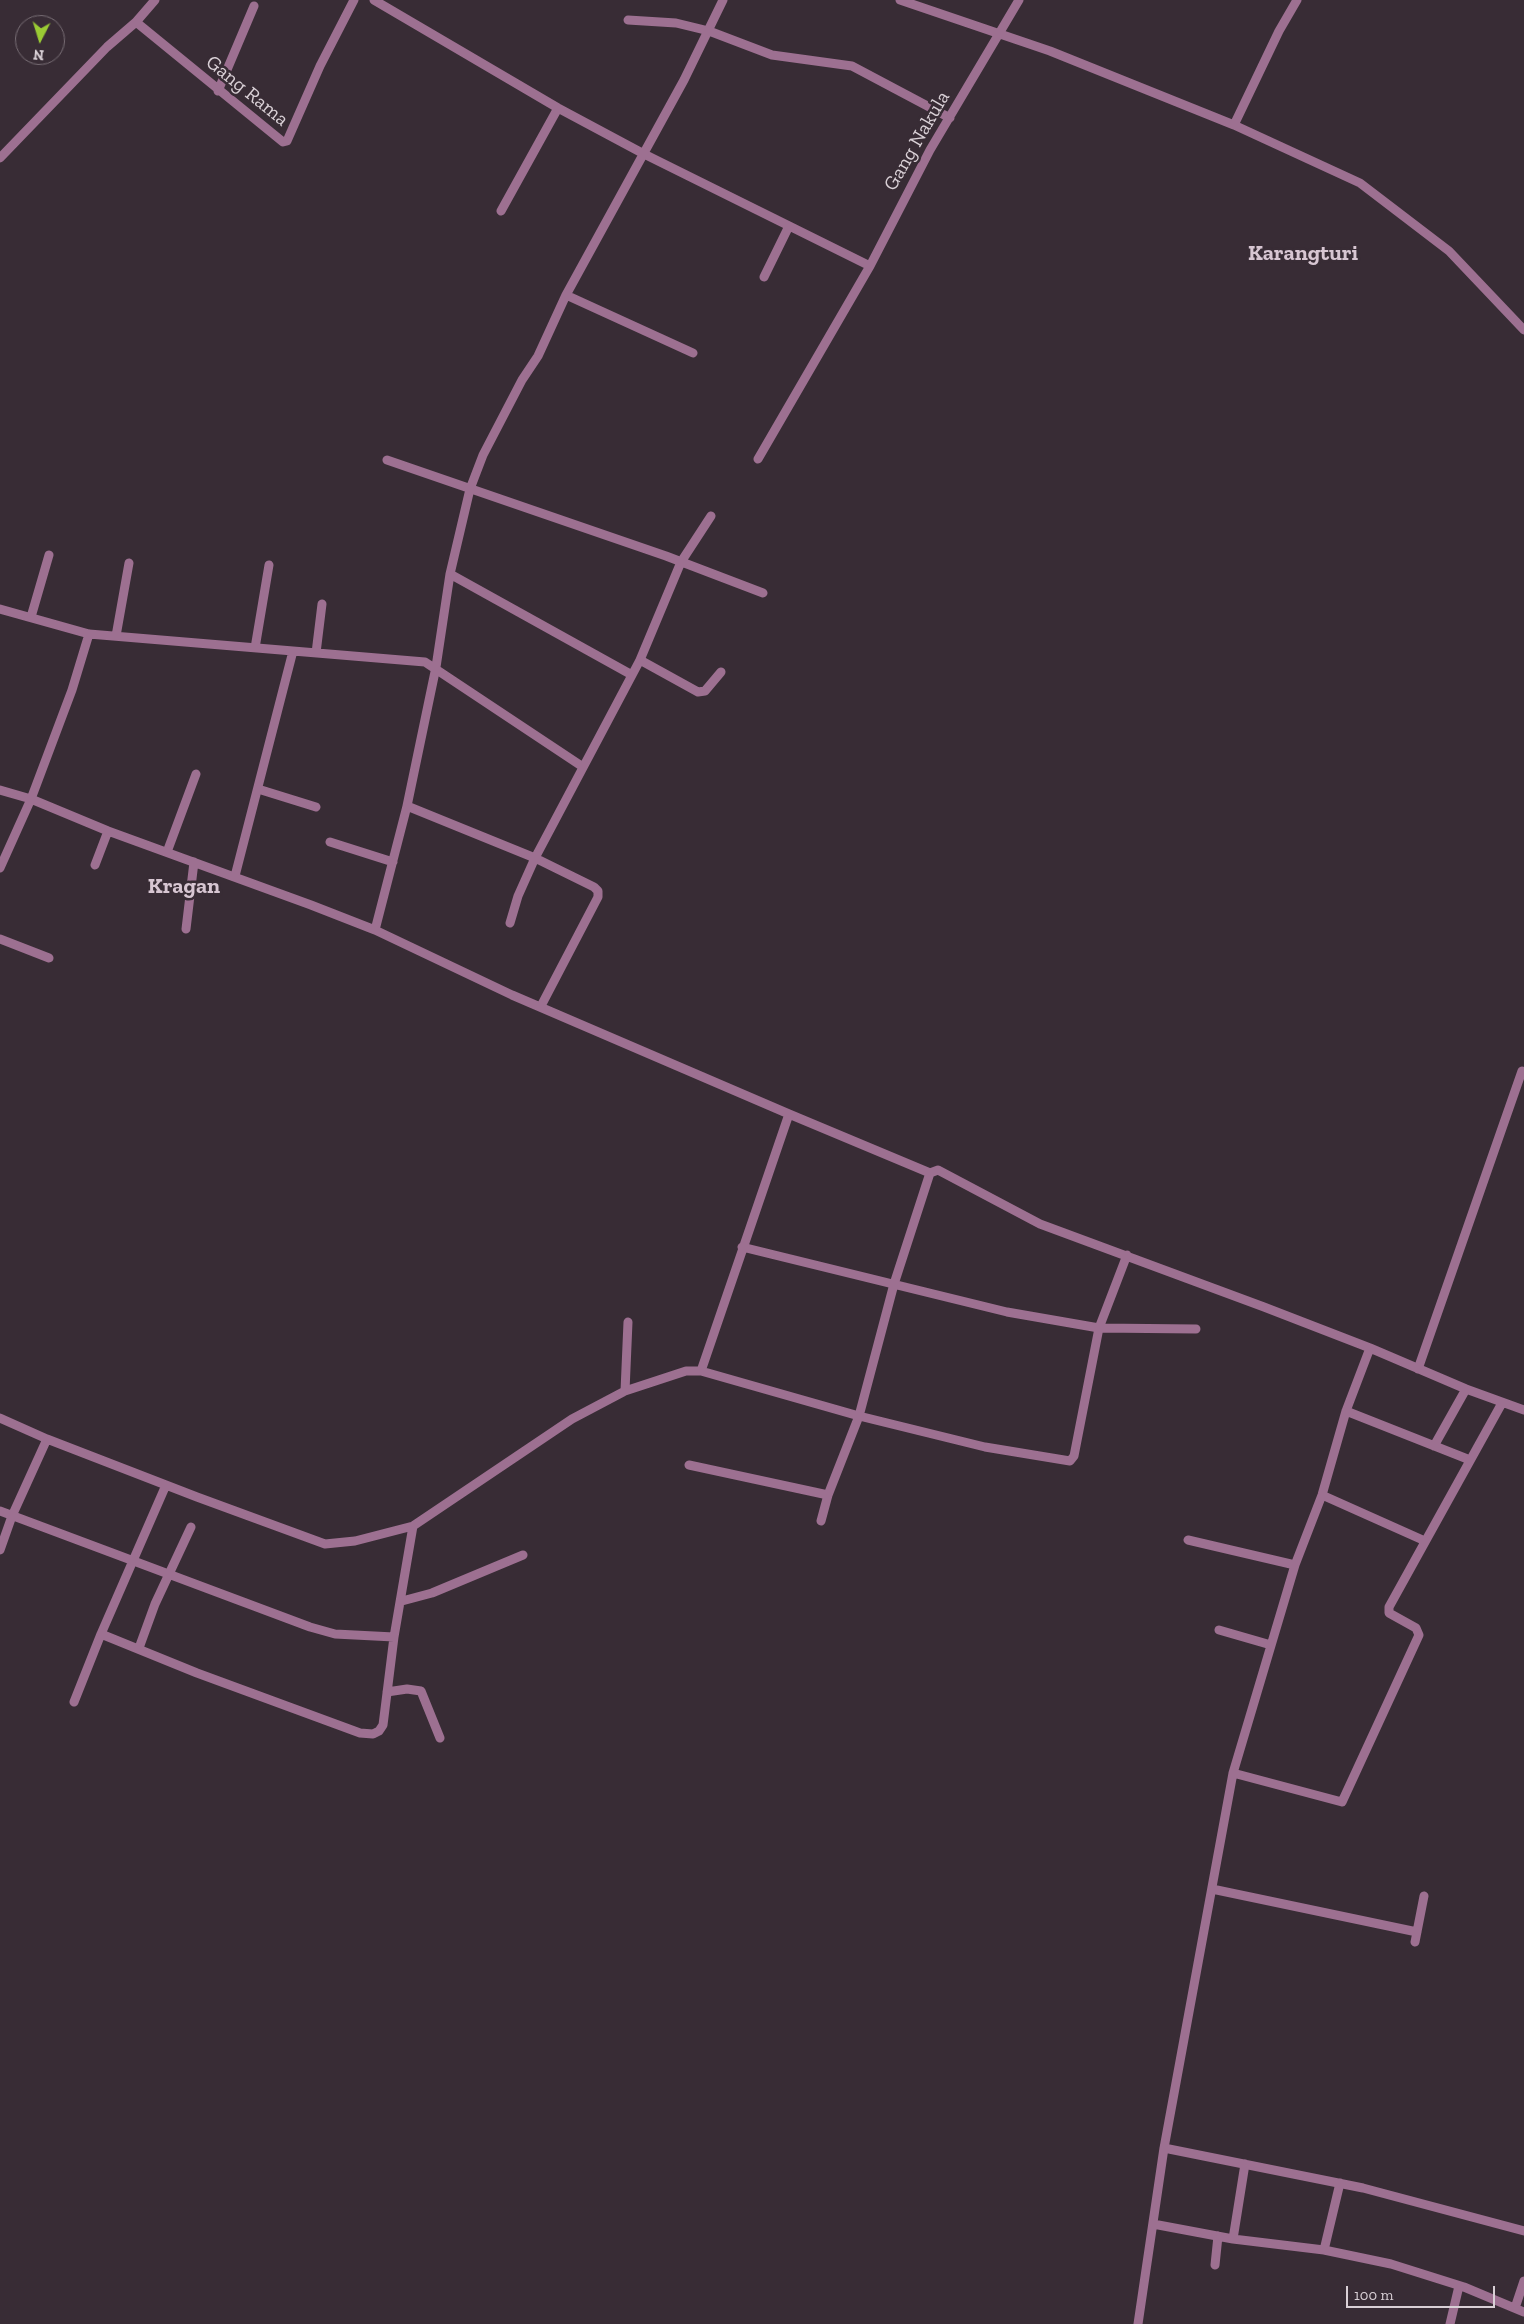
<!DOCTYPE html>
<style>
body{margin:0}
#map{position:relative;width:1524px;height:2324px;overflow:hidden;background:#382c35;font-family:"Zilla Slab",serif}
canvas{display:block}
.north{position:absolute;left:15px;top:15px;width:50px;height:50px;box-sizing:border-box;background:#382c35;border:1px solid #786e75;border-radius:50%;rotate:185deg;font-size:14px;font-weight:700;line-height:20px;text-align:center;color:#d9d0d6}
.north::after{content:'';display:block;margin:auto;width:18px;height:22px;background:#9acb34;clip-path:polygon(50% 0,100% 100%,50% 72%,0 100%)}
.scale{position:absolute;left:1346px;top:2286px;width:149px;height:22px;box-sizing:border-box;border:2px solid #d9d0d6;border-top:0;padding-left:6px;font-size:15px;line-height:18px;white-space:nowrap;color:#d9d0d6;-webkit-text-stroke:4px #382c35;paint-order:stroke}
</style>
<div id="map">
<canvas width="1524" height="2324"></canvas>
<div class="north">N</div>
<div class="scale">100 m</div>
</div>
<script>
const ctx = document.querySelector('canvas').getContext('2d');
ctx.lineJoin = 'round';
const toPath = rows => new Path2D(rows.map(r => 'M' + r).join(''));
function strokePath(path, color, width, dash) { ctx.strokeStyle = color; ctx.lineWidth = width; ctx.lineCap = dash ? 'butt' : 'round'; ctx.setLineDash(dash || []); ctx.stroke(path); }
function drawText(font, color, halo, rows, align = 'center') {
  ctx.font = font + ' "Zilla Slab",serif'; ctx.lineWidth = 5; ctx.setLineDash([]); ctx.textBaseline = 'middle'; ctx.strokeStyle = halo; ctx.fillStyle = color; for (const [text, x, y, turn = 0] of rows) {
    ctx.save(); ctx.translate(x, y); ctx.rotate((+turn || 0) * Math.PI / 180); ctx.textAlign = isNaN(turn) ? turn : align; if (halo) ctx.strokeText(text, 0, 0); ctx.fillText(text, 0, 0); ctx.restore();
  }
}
strokePath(toPath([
 [374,0,558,108,644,154,870,266],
 [900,0,1050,51,1234,125,1360,183,1449,251,1524,330],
 [628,20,676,23,709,31,772,55,852,66,950,118],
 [136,22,283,142,287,141,320,66,354,0],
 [218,91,254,6],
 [1234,125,1279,31,1297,0],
 [0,158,107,47,136,22,155,0],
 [501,211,558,108],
 [764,277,789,226],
 [566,295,693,353],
 [758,459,870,266,930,150,1019,0],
 [387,460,666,556,763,593],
 [450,574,632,675],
 [0,609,89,634,425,662,583,767],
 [31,617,49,555],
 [116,636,129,563],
 [255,648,269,565],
 [316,653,322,604],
 [640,660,698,692,705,691,721,672],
 [258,789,316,807],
 [0,790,31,799,108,831,311,905,375,930,512,995,789,1114,930,1173,938,1170,1040,1224,1264,1307,1370,1348,1466,1389,1524,1410],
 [407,806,535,858,640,660,681,562,711,516],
 [330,842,393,862],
 [167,852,196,774],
 [95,865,108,831],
 [0,868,31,799,72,690,89,634],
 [235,876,293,651],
 [510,923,518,896,535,858,594,887,598,891,598,897,541,1006],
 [186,929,194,862],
 [375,930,407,806,436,667,450,574,470,489,483,455,522,380,538,356,566,295,684,80,723,0],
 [0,939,49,958],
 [742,1247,1007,1312,1099,1328,1196,1329],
 [1418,1369,1522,1071],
 [701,1371,789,1114],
 [625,1391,628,1322],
 [1346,1411,1470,1460],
 [0,1418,47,1439,197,1497,325,1544,355,1541,413,1526],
 [1434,1446,1466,1389],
 [689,1465,828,1495],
 [166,1485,101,1634,197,1673,360,1733,373,1734,379,1731,383,1725,394,1637,413,1526,572,1419,625,1391,686,1371,701,1371,859,1416,985,1447,1070,1461,1074,1456,1099,1328,1127,1255],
 [1322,1495,1425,1541],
 [0,1511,310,1627,335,1634,394,1637],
 [821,1521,828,1495,859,1416,894,1284,930,1173],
 [1188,1540,1295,1565],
 [0,1550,12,1516,47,1439],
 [402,1601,432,1593,523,1555],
 [1219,1630,1271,1645],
 [139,1648,155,1604,191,1527],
 [387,1692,407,1689,421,1691,440,1738],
 [74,1702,101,1634],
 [1233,1773,1342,1802,1419,1635,1416,1628,1389,1613,1389,1607,1502,1403],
 [1212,1889,1417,1932],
 [1415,1942,1424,1896],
 [1164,2148,1363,2188,1524,2231],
 [1153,2224,1233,2239,1324,2250,1391,2264,1464,2287,1524,2312],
 [1233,2239,1245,2164],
 [1324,2250,1340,2183],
 [1215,2265,1218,2236],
 [1515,2308,1524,2281],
 [1138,2324,1164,2148,1233,1773,1295,1565,1322,1495,1346,1411,1370,1348],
 [1450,2324,1459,2286]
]), '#9d7091', 9);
drawText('20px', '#d9d0d6', '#382c35', [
 ["Gang Rama",247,91,39],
 ["Gang Nakula",917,141,-60]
]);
drawText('bold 22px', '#d7c6d2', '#382c35', [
 ["Karangturi",1303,254],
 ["Kragan",184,887]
]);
</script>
